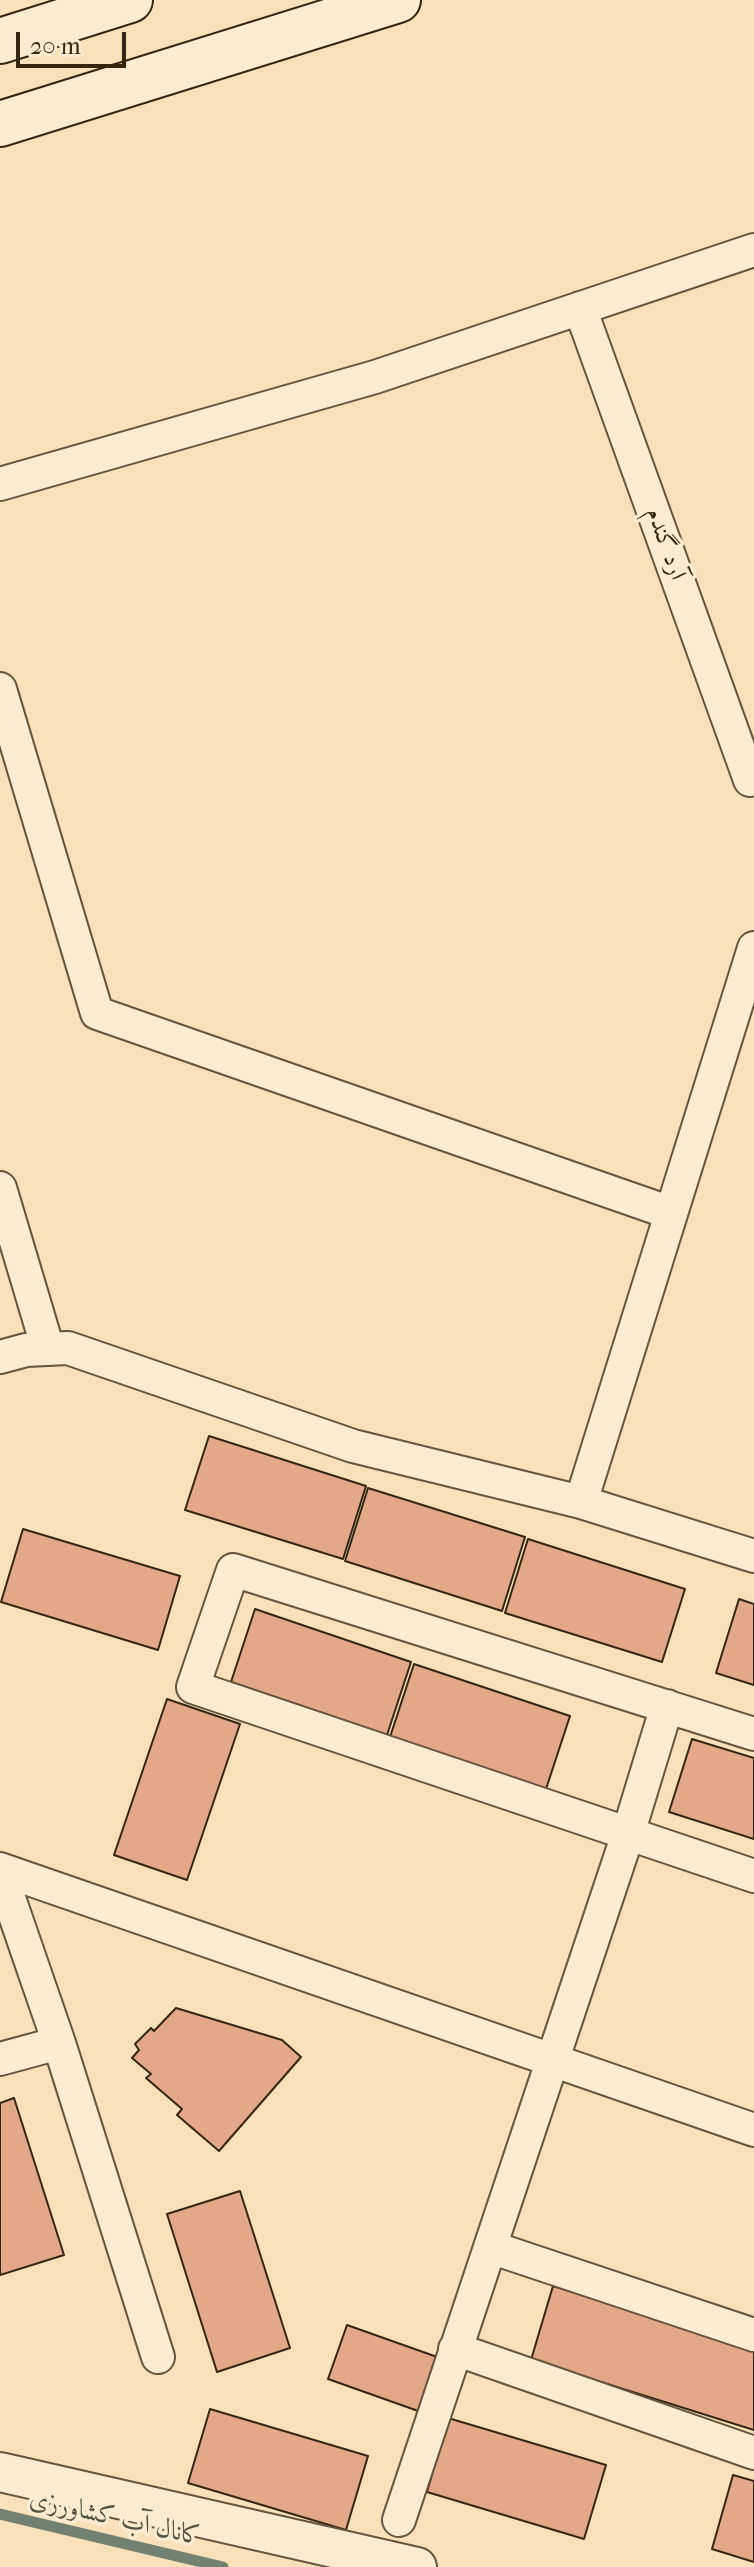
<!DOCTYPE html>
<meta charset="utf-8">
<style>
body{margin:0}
#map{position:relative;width:754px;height:2567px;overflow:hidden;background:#f8e0b8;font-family:"IM FELL French Canon",serif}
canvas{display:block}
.scale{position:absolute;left:16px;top:32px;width:110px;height:36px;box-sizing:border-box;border:4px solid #352612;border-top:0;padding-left:10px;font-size:24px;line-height:28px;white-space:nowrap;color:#352612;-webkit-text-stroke:6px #faebd1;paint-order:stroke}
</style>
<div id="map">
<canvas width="754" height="2567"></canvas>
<div class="scale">20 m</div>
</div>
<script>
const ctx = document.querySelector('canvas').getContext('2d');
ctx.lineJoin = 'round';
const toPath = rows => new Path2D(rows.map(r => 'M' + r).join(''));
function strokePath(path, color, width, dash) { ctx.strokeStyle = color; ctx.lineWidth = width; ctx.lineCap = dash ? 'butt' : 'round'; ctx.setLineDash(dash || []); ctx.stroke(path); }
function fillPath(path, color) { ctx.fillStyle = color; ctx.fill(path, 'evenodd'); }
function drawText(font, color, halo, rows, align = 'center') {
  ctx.font = font + ' "IM FELL French Canon",Amiri,serif'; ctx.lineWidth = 7; ctx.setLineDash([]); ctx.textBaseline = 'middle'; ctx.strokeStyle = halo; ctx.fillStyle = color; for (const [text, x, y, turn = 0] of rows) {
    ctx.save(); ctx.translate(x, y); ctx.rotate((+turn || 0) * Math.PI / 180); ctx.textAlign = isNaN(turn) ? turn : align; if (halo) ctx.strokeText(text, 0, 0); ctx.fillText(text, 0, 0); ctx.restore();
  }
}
strokePath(toPath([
 [0,2514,223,2567]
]), '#738171', 11);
const building = toPath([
 [209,1436,366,1486,343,1559,185,1510,209,1436],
 [368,1488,525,1537,502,1611,345,1561,368,1488],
 [23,1529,180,1576,158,1650,1,1602,23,1529],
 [528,1539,685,1589,662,1662,505,1613,528,1539],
 [739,1599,754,1604,754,1685,716,1673,739,1599],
 [255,1609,411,1662,387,1735,231,1682,255,1609],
 [414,1664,570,1716,546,1789,390,1737,414,1664],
 [167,1699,240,1724,187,1880,114,1855,167,1699],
 [692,1739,754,1758,754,1839,669,1812,692,1739],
 [176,2008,282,2040,301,2057,219,2151,177,2115,182,2109,146,2078,151,2074,132,2058,139,2050,135,2044,151,2028,154,2031,176,2008],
 [14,2098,64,2255,0,2275,0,2103,14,2098],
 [240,2191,290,2348,217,2372,167,2214,240,2191],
 [553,2286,754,2349,754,2430,531,2360,553,2286],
 [347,2325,440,2358,421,2412,328,2379,347,2325],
 [210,2409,368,2456,346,2530,188,2483,210,2409],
 [448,2418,606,2465,584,2539,427,2492,448,2418],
 [733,2475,754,2481,754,2562,712,2549,733,2475]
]);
fillPath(building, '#e2a887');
strokePath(building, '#352612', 2);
const minor = toPath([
 [580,308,750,780],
 [0,484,375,377,754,250],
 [0,689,97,1013,671,1213],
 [0,1188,48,1349],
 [0,1357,26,1350,68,1348,353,1446,581,1502,754,948],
 [581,1502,754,1556],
 [754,1734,233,1570,193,1687,754,1876],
 [0,1869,754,2130],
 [0,1872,59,2043,158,2357],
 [0,2059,59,2043],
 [490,2247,754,2335],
 [455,2349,754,2453],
 [399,2520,628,1834,667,1706]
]);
const tertiary = toPath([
 [0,2472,417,2567]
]);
const secondary = toPath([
 [0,41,130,0],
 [0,124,398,0]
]);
strokePath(minor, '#66543c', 36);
strokePath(tertiary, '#66543c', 42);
strokePath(secondary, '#352612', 48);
strokePath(minor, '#faebd1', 32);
strokePath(tertiary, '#faebd1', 38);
strokePath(secondary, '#faebd1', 44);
drawText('24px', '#352612', '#faebd1', [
 ["آرد گندم",665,544,70]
]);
drawText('italic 26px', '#545342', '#faebd1', [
 ["کانال آب کشاورزی",116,2519,13]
]);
</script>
